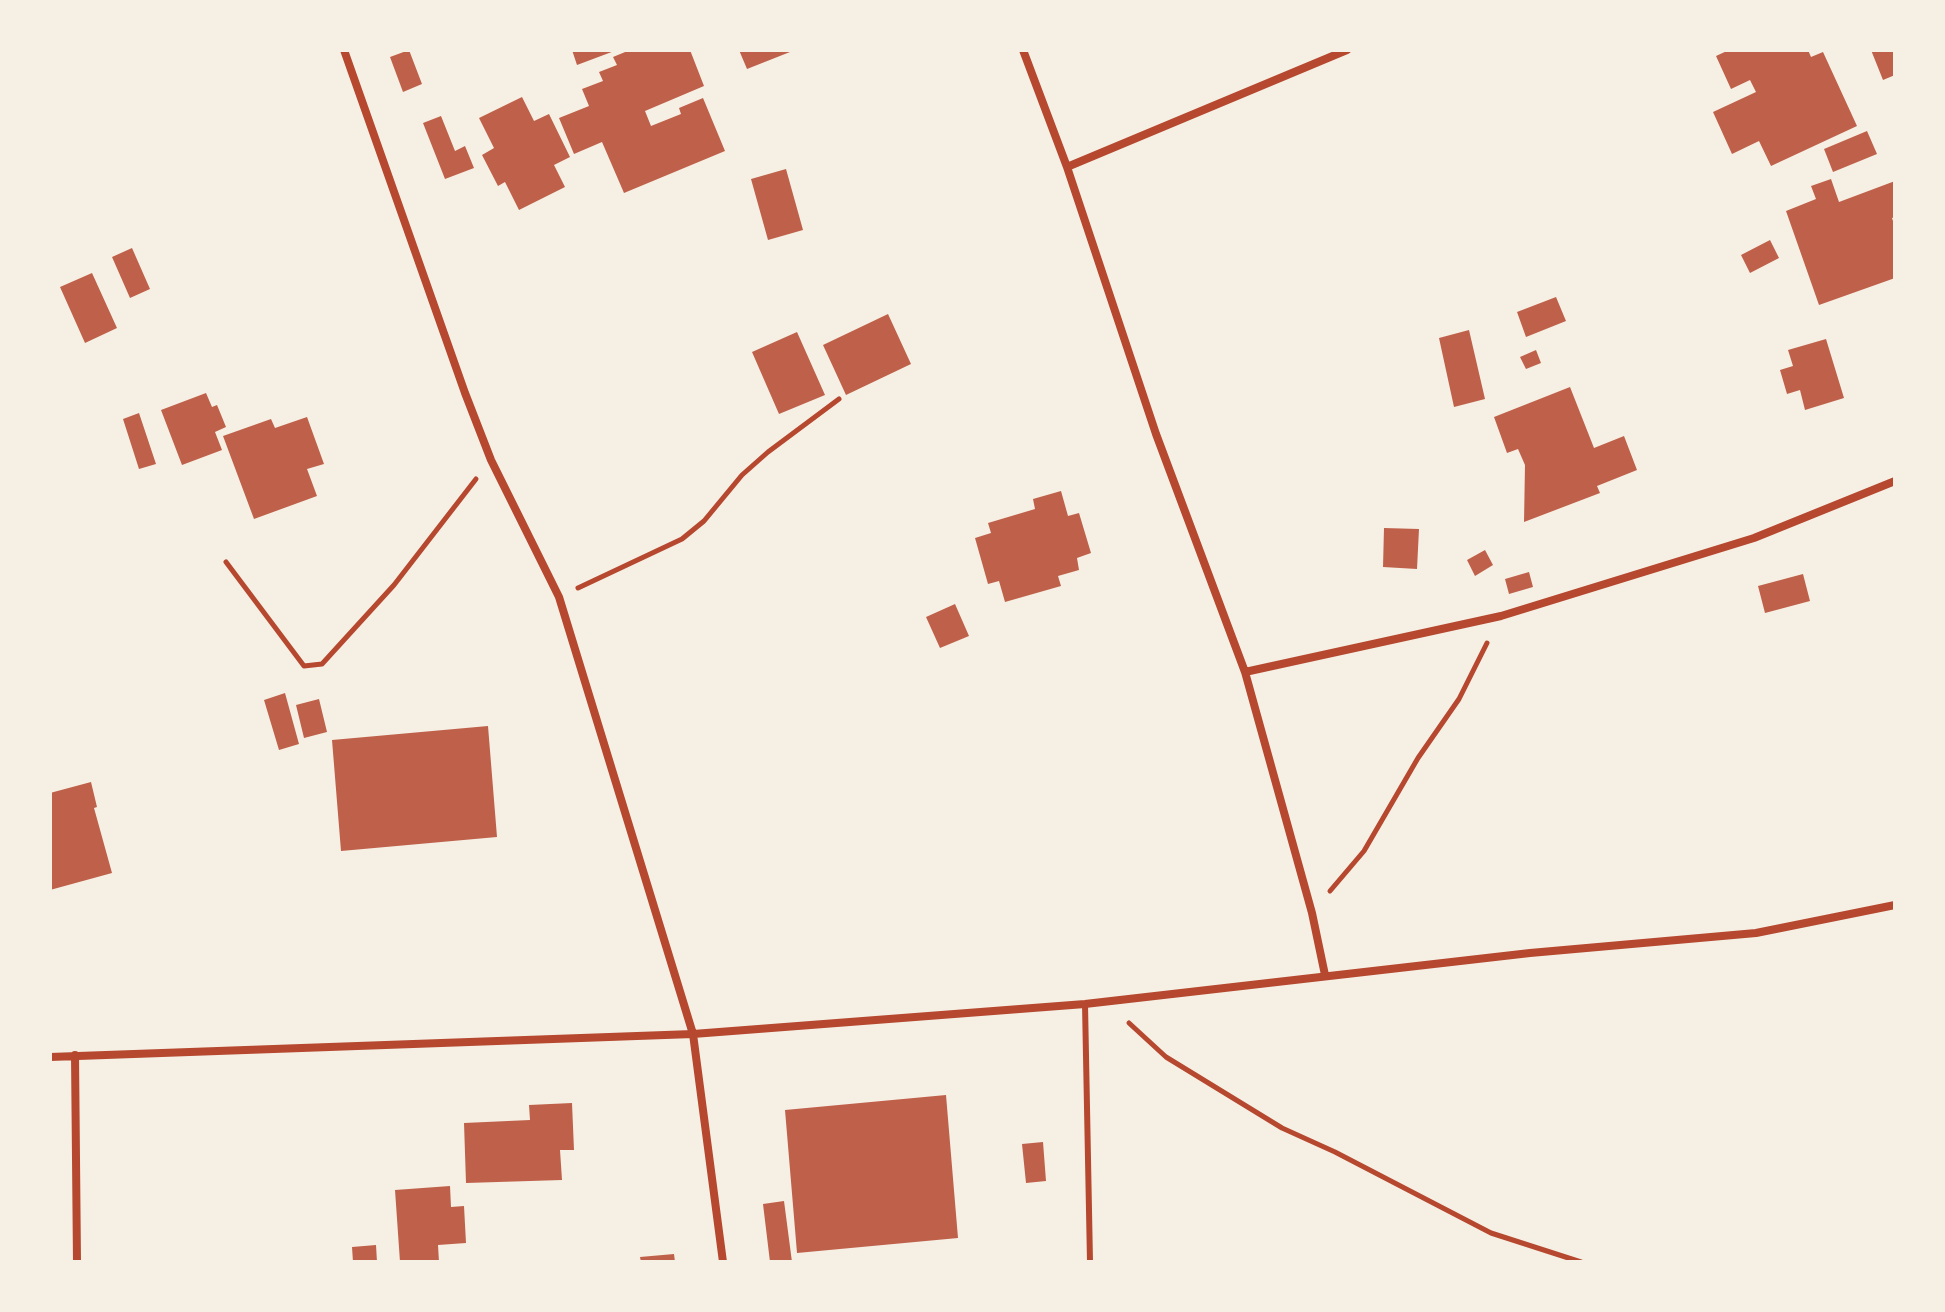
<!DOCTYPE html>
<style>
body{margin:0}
#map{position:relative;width:1945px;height:1312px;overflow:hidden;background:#f6efe4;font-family:"Exo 2",sans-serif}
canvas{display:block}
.frame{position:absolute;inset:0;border:52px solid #f6efe4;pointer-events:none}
</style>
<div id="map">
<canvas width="1945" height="1312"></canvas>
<div class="frame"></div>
</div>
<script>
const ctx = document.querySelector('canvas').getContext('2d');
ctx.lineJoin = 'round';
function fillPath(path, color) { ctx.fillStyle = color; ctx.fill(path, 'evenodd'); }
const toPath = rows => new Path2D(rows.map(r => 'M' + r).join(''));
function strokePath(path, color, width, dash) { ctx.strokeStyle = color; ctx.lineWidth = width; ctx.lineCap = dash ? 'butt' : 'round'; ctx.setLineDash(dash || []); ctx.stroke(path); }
fillPath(toPath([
 [409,50,422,84,403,92,390,57],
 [572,50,617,50,577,65],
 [630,50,690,50,704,86,645,111,651,126,681,114,679,108,703,98,725,151,624,193,602,142,574,154,559,118,589,106,582,89,603,81,599,72,617,65,613,57],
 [739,50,790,50,790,52,747,69],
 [1729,50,1808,50,1811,57,1823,52,1857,126,1771,166,1759,141,1732,154,1713,112,1756,92,1750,80,1731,89,1716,56],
 [1871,50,1895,50,1895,75,1883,80],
 [522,97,534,121,549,114,570,157,554,165,565,187,519,210,505,182,498,186,482,155,494,148,479,118],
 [441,116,455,151,465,146,474,168,445,179,423,123],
 [1867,131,1877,154,1833,172,1824,149],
 [786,169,803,230,768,240,751,179],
 [1831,179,1839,202,1895,181,1895,217,1892,218,1895,227,1895,278,1819,305,1786,211,1816,199,1811,186],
 [1770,240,1779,258,1750,273,1741,255],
 [132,248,150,289,130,298,112,257],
 [92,273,117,328,85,343,60,287],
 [1556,297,1566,321,1526,337,1517,312],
 [888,314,911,364,846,395,823,345],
 [1469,330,1485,399,1454,407,1439,338],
 [797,332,825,395,779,414,752,352],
 [1826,339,1844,398,1805,410,1800,390,1787,394,1780,370,1793,366,1788,350],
 [1536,350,1541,363,1526,369,1520,357],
 [1570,387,1594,448,1624,436,1637,470,1597,486,1600,493,1524,522,1525,465,1518,449,1507,453,1494,417],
 [206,393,212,407,217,405,226,427,215,432,222,450,182,465,161,410],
 [139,413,156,464,139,469,123,419],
 [307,417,324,464,307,469,317,496,254,519,223,436,271,419,275,428],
 [1061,491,1068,516,1079,513,1091,553,1077,558,1079,570,1058,576,1061,586,1005,602,999,581,988,584,975,538,991,533,988,523,1035,509,1033,499],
 [1384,528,1419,529,1417,569,1383,567],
 [1485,550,1493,565,1475,576,1467,560],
 [1529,572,1533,587,1509,594,1505,579],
 [1803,574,1810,601,1765,613,1758,586],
 [955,604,969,636,940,648,926,617],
 [285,693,299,744,279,750,264,700],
 [319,699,327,732,304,738,296,705],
 [488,726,497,837,341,851,332,740],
 [91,782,97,807,94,808,112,873,50,890,50,793],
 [946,1095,958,1238,797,1253,785,1110],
 [572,1103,574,1150,560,1150,562,1180,466,1183,464,1123,530,1120,529,1105],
 [1043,1142,1046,1181,1026,1183,1022,1144],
 [450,1186,451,1207,464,1206,466,1243,438,1245,439,1262,400,1262,395,1190],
 [784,1201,792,1262,770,1262,763,1204],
 [376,1245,377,1262,353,1262,352,1247],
 [674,1254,675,1262,641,1262,640,1257]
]), '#bf614a');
strokePath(toPath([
 [226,562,304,666,322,664,394,585,476,479],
 [578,588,682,539,704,521,742,475,768,452,839,399],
 [1330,891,1364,851,1418,758,1459,699,1487,643],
 [1129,1023,1166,1057,1282,1128,1335,1152,1491,1233,1581,1262]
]), '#b5482f', 5);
strokePath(toPath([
 [1085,1004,1090,1262]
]), '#b5482f', 6);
strokePath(toPath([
 [344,50,465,393,491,460,559,597,693,1034,723,1262],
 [1023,50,1067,167,1156,434,1245,672,1312,913,1325,975],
 [1067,167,1347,50],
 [1245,672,1501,616,1754,538,1895,481],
 [75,1055,77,1262],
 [50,1057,693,1034,1085,1004,1530,953,1756,933,1895,905]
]), '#b5482f', 8);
</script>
